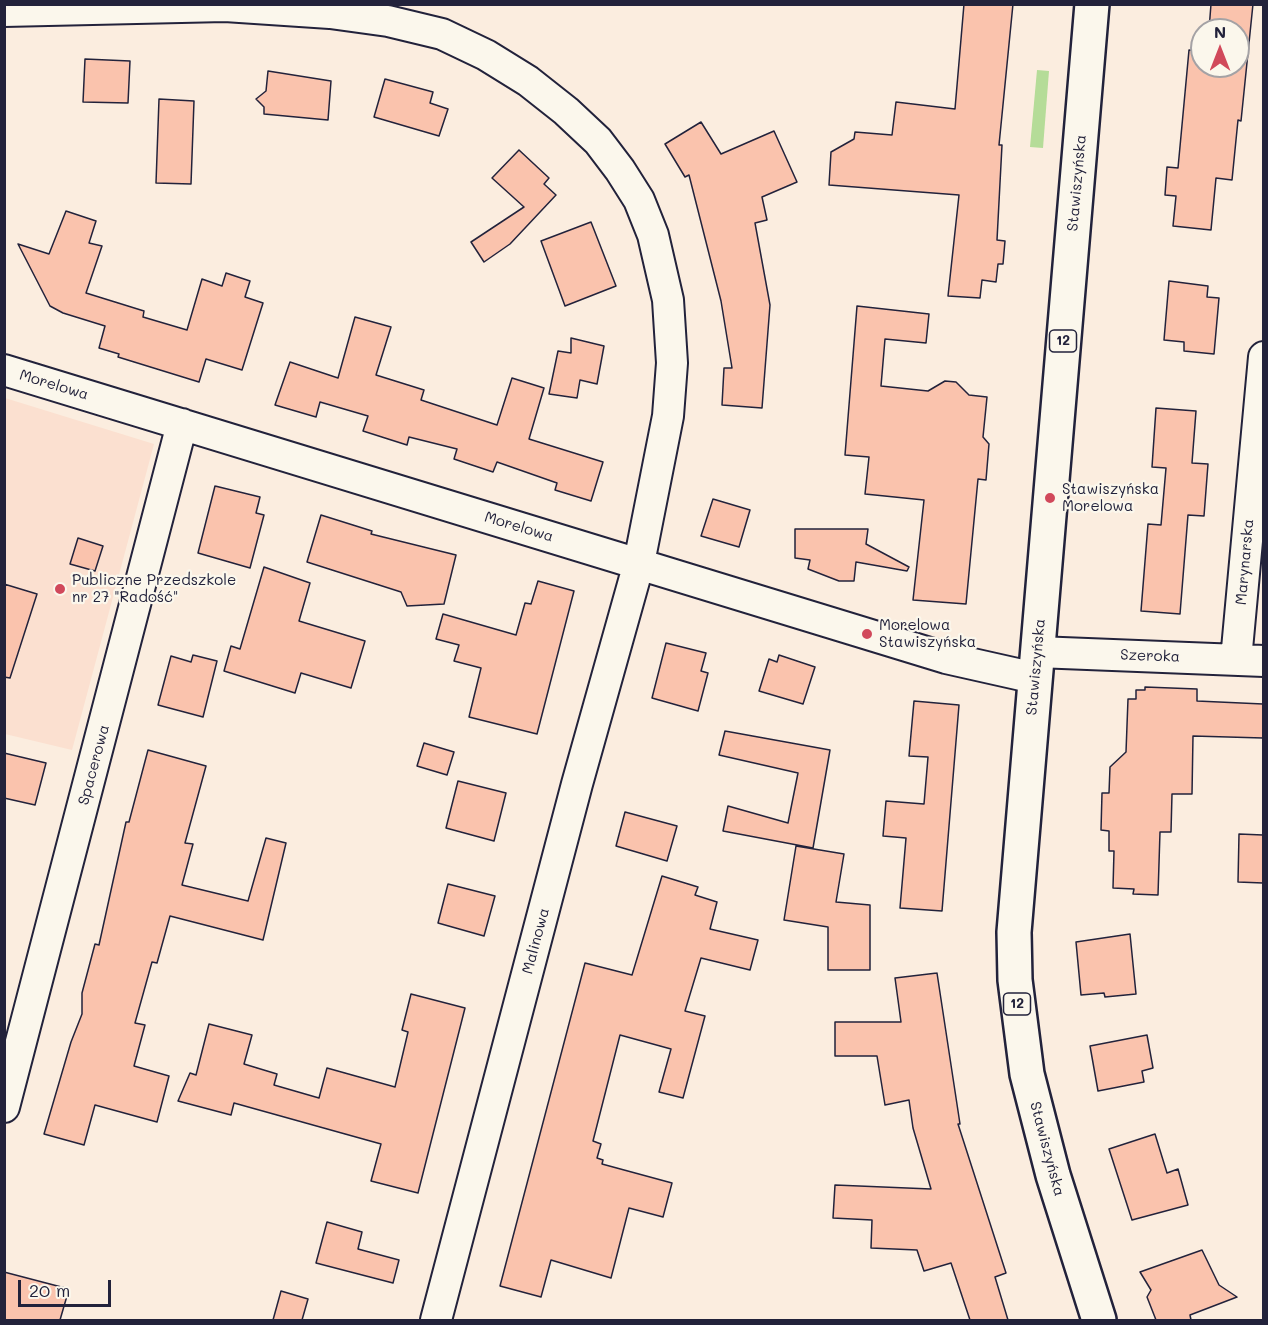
<!DOCTYPE html>
<meta charset="utf-8">
<style>
body{margin:0}
#map{position:relative;width:1268px;height:1325px;overflow:hidden;background:#fbeddf;font-family:Mali,sans-serif}
canvas{display:block}
.frame{position:absolute;inset:0;border:6px solid #22223b;pointer-events:none}
.north{position:absolute;left:1190px;top:18px;width:60px;height:60px;box-sizing:border-box;background:#fbf7ec;border:2px solid #a4a2a5;border-radius:50%;rotate:0deg;font-size:16px;font-weight:700;line-height:24px;text-align:center;color:#22223b}
.north::after{content:'';display:block;margin:auto;width:21px;height:27px;background:#d1495b;clip-path:polygon(50% 0,100% 100%,50% 72%,0 100%)}
.scale{position:absolute;left:18px;top:1280px;width:93px;height:27px;box-sizing:border-box;border:3px solid #22223b;border-top:0;padding-left:8px;font-size:18px;line-height:21px;white-space:nowrap;color:#22223b;-webkit-text-stroke:4px #fbf7ec;paint-order:stroke}
</style>
<div id="map">
<canvas width="1268" height="1325"></canvas>
<div class="frame"></div>
<div class="north">N</div>
<div class="scale">20 m</div>
</div>
<script>
const ctx = document.querySelector('canvas').getContext('2d');
ctx.lineJoin = 'round';
function fillPath(path, color) { ctx.fillStyle = color; ctx.fill(path, 'evenodd'); }
const toPath = rows => new Path2D(rows.map(r => 'M' + r).join(''));
function strokePath(path, color, width, dash) { ctx.strokeStyle = color; ctx.lineWidth = width; ctx.lineCap = dash ? 'butt' : 'round'; ctx.setLineDash(dash || []); ctx.stroke(path); }
function drawText(font, color, halo, rows, align = 'center') {
  ctx.font = font + ' Mali,sans-serif'; ctx.lineWidth = 4.5; ctx.setLineDash([]); ctx.textBaseline = 'middle'; ctx.strokeStyle = halo; ctx.fillStyle = color; for (const [text, x, y, turn = 0] of rows) {
    ctx.save(); ctx.translate(x, y); ctx.rotate((+turn || 0) * Math.PI / 180); ctx.textAlign = isNaN(turn) ? turn : align; if (halo) ctx.strokeText(text, 0, 0); ctx.fillText(text, 0, 0); ctx.restore();
  }
}
fillPath(toPath([
 [5,398,154,444,72,750,5,734]
]), '#fbe0d0');
fillPath(toPath([
 [1037,70,1049,71,1043,148,1030,147]
]), '#b5dc98');
const building = toPath([
 [964,4,1013,4,999,145,1002,145,997,240,1005,241,1003,264,998,264,996,282,982,280,980,298,948,296,959,195,829,185,831,152,854,139,855,132,892,135,896,102,955,109,964,4],
 [1211,4,1253,4,1241,121,1238,120,1232,180,1216,178,1211,230,1173,226,1176,196,1165,195,1167,167,1178,168,1189,50,1202,51,1202,66,1238,66,1238,30,1209,30,1211,4],
 [85,59,130,61,128,103,83,102,85,59],
 [268,71,331,81,328,120,264,114,264,107,256,99,266,91,268,71],
 [385,79,433,92,430,103,448,109,439,136,374,117,385,79],
 [159,99,194,101,191,184,156,183,159,99],
 [701,122,721,154,774,131,797,182,762,197,767,220,755,223,770,305,762,408,722,405,724,368,732,368,721,301,689,175,685,177,665,144,701,122],
 [519,150,549,178,544,184,556,195,510,244,484,262,471,242,524,207,492,178,519,150],
 [66,211,96,221,89,243,102,246,86,293,144,311,143,317,187,330,202,279,222,286,226,273,250,281,245,297,263,303,242,370,206,359,199,382,118,357,119,354,99,348,105,326,63,313,50,306,18,244,49,254,66,211],
 [591,222,616,286,565,306,541,241,591,222],
 [1169,281,1208,286,1207,297,1219,298,1214,354,1184,351,1184,342,1164,340,1169,281],
 [857,306,929,314,926,343,885,339,881,386,928,391,945,381,956,382,969,395,987,397,983,437,989,444,986,480,978,479,966,604,913,600,924,500,865,494,869,457,845,455,857,306],
 [355,317,391,327,376,375,424,390,421,400,497,425,512,378,544,388,529,439,603,462,591,501,555,490,557,483,497,462,493,472,454,459,457,449,409,437,407,445,363,431,368,416,320,402,316,417,275,405,290,362,338,378,355,317],
 [571,338,604,346,597,384,580,380,577,398,549,394,558,351,571,353,571,338],
 [1156,408,1196,411,1192,463,1208,464,1204,516,1188,515,1180,614,1141,611,1148,524,1161,525,1166,468,1152,467,1156,408],
 [215,486,260,497,256,513,264,515,250,568,198,553,215,486],
 [713,499,750,510,739,547,701,536,713,499],
 [321,515,372,531,371,534,456,555,444,604,407,606,401,592,307,562,321,515],
 [795,529,868,529,866,544,909,567,907,571,856,562,854,581,839,581,808,569,810,560,795,558,795,529],
 [78,538,103,546,95,571,70,564,78,538],
 [264,567,310,583,299,621,365,641,351,688,301,673,295,693,224,671,231,646,240,649,264,567],
 [538,581,574,591,537,734,469,717,481,668,454,661,459,645,436,639,443,614,516,635,525,603,531,604,538,581],
 [4,584,37,594,10,678,4,677,4,584],
 [666,643,706,653,701,671,708,673,698,711,652,698,666,643],
 [193,655,217,661,203,717,158,705,171,656,191,662,193,655],
 [779,655,815,667,803,704,759,691,769,659,777,662,779,655],
 [1145,687,1197,689,1197,701,1263,704,1263,738,1193,736,1192,794,1172,794,1171,832,1160,832,1158,895,1133,894,1134,889,1113,888,1114,851,1109,851,1109,831,1101,830,1102,793,1109,793,1110,767,1126,752,1128,699,1136,699,1136,690,1145,690,1145,687],
 [914,701,959,705,942,911,900,908,906,838,883,836,886,801,924,804,928,757,909,756,914,701],
 [725,731,830,750,813,848,723,831,728,806,788,823,798,773,719,755,725,731],
 [424,743,454,752,447,775,417,766,424,743],
 [148,750,206,766,185,843,193,844,182,885,248,901,266,838,286,843,263,940,170,916,157,963,152,962,135,1023,145,1025,134,1066,169,1076,157,1122,95,1105,84,1145,44,1134,71,1042,82,1014,82,993,95,944,99,945,126,822,129,822,148,750],
 [4,753,46,763,35,805,4,798,4,753],
 [458,781,506,793,494,841,446,828,458,781],
 [625,812,677,826,667,861,616,846,625,812],
 [1239,834,1263,835,1263,883,1238,882,1239,834],
 [796,846,844,854,836,902,870,905,870,970,828,970,828,927,784,920,796,846],
 [662,876,698,887,695,895,717,902,710,929,758,940,750,970,701,958,685,1011,705,1016,683,1098,659,1092,671,1049,620,1035,593,1141,601,1144,597,1158,603,1160,602,1164,672,1183,663,1217,629,1208,611,1278,551,1260,541,1297,500,1286,585,963,632,975,662,876],
 [448,884,495,896,484,936,438,923,448,884],
 [1130,934,1136,994,1105,997,1104,993,1081,995,1076,942,1130,934],
 [937,973,960,1124,958,1124,1006,1273,995,1277,1008,1320,970,1320,951,1263,924,1271,917,1250,871,1248,872,1220,833,1218,835,1185,931,1189,913,1128,909,1100,885,1105,877,1056,835,1056,835,1022,901,1022,895,978,937,973],
 [411,994,465,1008,418,1193,371,1181,381,1144,234,1103,231,1115,178,1101,190,1073,196,1075,209,1024,252,1035,244,1064,277,1074,274,1085,319,1098,327,1068,395,1087,408,1032,402,1030,411,994],
 [1147,1035,1153,1068,1142,1071,1144,1082,1098,1091,1090,1046,1147,1035],
 [1155,1134,1167,1173,1178,1169,1188,1205,1132,1220,1109,1149,1155,1134],
 [327,1222,362,1232,358,1249,399,1260,393,1283,316,1263,327,1222],
 [1202,1250,1219,1285,1237,1297,1190,1315,1191,1320,1156,1320,1147,1297,1151,1290,1140,1272,1202,1250],
 [4,1272,69,1289,60,1320,4,1320,4,1272],
 [281,1291,308,1299,302,1320,273,1320,281,1291]
]);
fillPath(building, '#fac3ad');
strokePath(building, '#22223b', 1.5);
const minor = toPath([
 [4,11,225,6,330,13,388,21,442,34,486,55,528,81,566,111,598,141,620,170,639,200,653,235,668,300,672,363,668,416,639,563,577,784,436,1320],
 [4,370,946,658,1035,678],
 [1037,652,1264,661],
 [1236,660,1264,357],
 [4,1107,182,424]
]);
const primary = toPath([
 [1092,4,1014,932,1015,980,1027,1074,1053,1175,1099,1320]
]);
strokePath(minor, '#22223b', 34);
strokePath(primary, '#22223b', 38);
strokePath(minor, '#fbf7ec', 30);
strokePath(primary, '#fbf7ec', 33);
for (const [x, y, r, color] of [
 [1050,498,6,"#d1495b"],
 [60,589,6,"#d1495b"],
 [867,634,6,"#d1495b"]
]) { const dot = new Path2D(); dot.arc(x, y, r, 0, 2 * Math.PI); ctx.fillStyle = color; ctx.fill(dot); strokePath(dot, '#fbf7ec', 2); }
for (const [x, y, w] of [
 [1063,341,27],
 [1017,1004,27]
]) { const box = new Path2D(); box.roundRect(x - w / 2, y - 11, w, 22, 4.5); ctx.fillStyle = '#fbf7ec'; ctx.fill(box); strokePath(box, '#22223b', 1.5); }
drawText('bold 14px', '#22223b', null, [
 ["12",1063,341],
 ["12",1017,1004]
]);
drawText('15px', '#22223b', '#fbf7ec', [
 ["Stawiszyńska",1077,183,-85],
 ["Morelowa",54,385,17],
 ["Morelowa",519,527,17],
 ["Marynarska",1245,562,-85],
 ["Szeroka",1150,656,2],
 ["Stawiszyńska",1036,667,-85],
 ["Spacerowa",94,765,-75],
 ["Malinowa",536,941,-75],
 ["Stawiszyńska",1047,1149,75]
]);
drawText('15px', '#22223b', '#fbf7ec', [
 ["Stawiszyńska",1062,489],
 ["Morelowa",1062,506],
 ["Publiczne Przedszkole",72,580],
 ["nr 27 \"Radość\"",72,597],
 ["Morelowa",879,625],
 ["Stawiszyńska",879,642]
], 'left');
</script>
